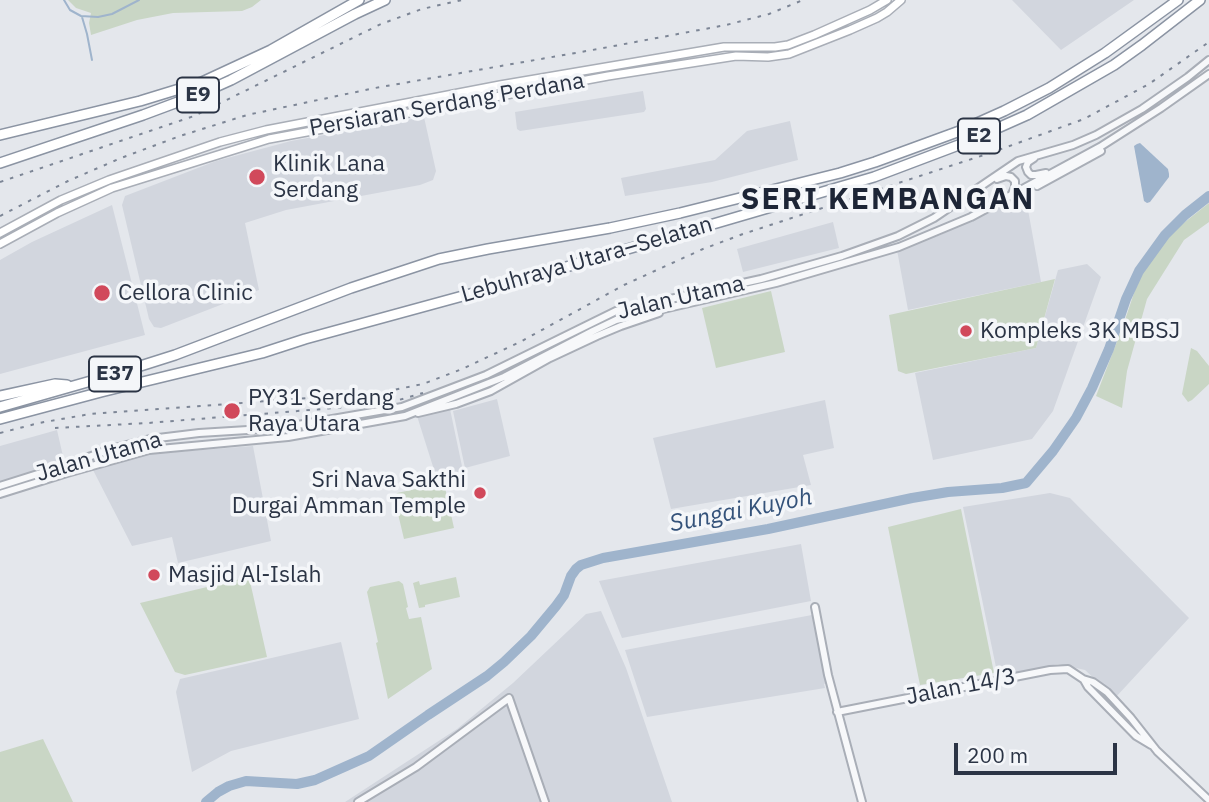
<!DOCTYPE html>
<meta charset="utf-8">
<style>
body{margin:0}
#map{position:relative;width:1209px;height:802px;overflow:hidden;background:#e4e7ec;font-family:"IBM Plex Sans",sans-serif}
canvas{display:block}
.scale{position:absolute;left:954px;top:743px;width:163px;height:32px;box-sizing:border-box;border:4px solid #2b3445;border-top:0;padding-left:9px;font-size:21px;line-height:24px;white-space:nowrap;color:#2b3445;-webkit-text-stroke:5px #f4f6f9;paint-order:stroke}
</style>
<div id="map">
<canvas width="1209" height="802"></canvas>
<div class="scale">200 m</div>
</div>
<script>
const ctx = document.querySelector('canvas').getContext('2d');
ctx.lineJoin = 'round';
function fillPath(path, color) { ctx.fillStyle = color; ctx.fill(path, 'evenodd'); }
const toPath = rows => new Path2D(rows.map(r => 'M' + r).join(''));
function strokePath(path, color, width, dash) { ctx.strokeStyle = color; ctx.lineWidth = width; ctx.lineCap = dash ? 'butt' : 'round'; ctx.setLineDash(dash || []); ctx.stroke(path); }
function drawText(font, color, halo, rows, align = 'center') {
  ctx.font = font + ' "IBM Plex Sans",sans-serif'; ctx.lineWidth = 7; ctx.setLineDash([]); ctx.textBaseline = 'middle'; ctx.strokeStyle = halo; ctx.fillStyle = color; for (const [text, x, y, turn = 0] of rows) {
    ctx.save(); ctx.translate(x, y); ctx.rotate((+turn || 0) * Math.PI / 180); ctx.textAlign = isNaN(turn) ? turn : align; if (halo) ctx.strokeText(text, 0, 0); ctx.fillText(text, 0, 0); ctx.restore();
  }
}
fillPath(toPath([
 [1012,0,1134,0,1061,50],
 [643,91,646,109,644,112,520,131,517,129,515,112],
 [424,117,436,171,433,180,420,185,286,210,245,223,259,290,161,328,154,327,149,319,122,205,125,196,216,161,291,141],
 [790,121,798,160,712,182,625,196,621,178,715,160,747,131],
 [1025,193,1041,282,908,310,897,250,940,235],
 [112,205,145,335,0,374,0,260,32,242],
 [833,222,839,248,743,272,737,249],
 [1087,264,1101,277,1053,411,1032,439,933,460,915,373,1036,348,1058,270],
 [497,399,510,456,465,468,453,411],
 [825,400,834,448,803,455,811,485,671,509,653,438],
 [450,409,463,471,436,476,417,416],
 [57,430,65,465,0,482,0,446],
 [253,446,271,541,178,563,172,537,132,546,93,470,150,454],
 [1050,493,1070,498,1189,618,1115,698,1085,670,1058,664,998,677,963,507],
 [801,544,811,601,622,638,599,581],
 [601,611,626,668,672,802,345,802,457,729,513,683,586,614],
 [812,615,816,620,827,683,824,684,825,688,647,717,625,650],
 [341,642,359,719,231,751,192,772,176,692,180,679]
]), '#d2d6de');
fillPath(toPath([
 [68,0,261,0,252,7,242,11,173,13,137,20,91,35,89,23,91,13,76,8],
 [1209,203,1209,222,1184,240,1147,299,1127,371,1122,408,1096,396,1123,326,1135,290,1146,266,1171,233],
 [1055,279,1036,348,906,374,898,371,889,315],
 [771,291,785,352,716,368,702,308],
 [1191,348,1197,351,1209,366,1209,384,1192,400,1188,402,1182,394],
 [444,483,454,528,404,539,394,497,397,493],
 [961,509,994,673,920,685,888,527],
 [249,577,267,657,185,675,175,672,140,603],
 [456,577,460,597,425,605,425,607,419,608,413,583,419,581,420,585],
 [399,581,403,584,408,607,406,608,409,619,421,617,432,669,388,699,376,643,378,642,367,592,370,587],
 [43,739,73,802,0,802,0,752]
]), '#c9d6c5');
fillPath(toPath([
 [1140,143,1168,169,1169,174,1169,177,1150,202,1147,203,1144,201,1134,146,1137,144]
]), '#9fb4cc');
strokePath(toPath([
 [64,0,70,10,81,16,98,17,112,14,139,0],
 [82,17,87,34,92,60]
]), '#9fb4cc', 2);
strokePath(toPath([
 [206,802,218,792,229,786,246,781,297,784,315,780,369,756,428,715,487,676,504,662,531,636,556,606,564,595,571,576,576,569,581,565,603,558,768,529,912,498,948,492,1002,488,1026,483,1053,451,1076,418,1092,388,1109,349,1126,299,1139,271,1165,235,1185,215,1209,196]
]), '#9fb4cc', 10);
const tertiary = toPath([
 [1034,158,1028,162,1026,167,1028,172,1031,175,1036,175,1046,173],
 [997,179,1006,176,1011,177,1015,181,1015,187,1012,194],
 [1037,186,1101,151],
 [418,413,456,404,491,391,550,358,597,336,621,326,659,313],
 [0,486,63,466,111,449,150,439,199,433,280,428,402,407,486,375,616,311,761,279,842,256,898,236,934,218,1018,161,1073,145,1096,135,1142,109,1188,77,1209,60],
 [0,494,67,473,149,450,288,437,405,416,504,377,593,331,616,320,776,283,899,247,971,217,1100,147,1161,108,1209,74],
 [815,607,828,675,862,802],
 [1084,680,1088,687,1136,736,1151,745],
 [837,712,1050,670,1068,669,1083,679,1093,682,1107,692,1131,718,1157,751,1209,800],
 [358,802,416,767,509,698,545,802]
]);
const secondary = toPath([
 [0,233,61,200,109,180,220,142,266,130,500,85,724,47,775,47,788,45,814,35,870,10,887,0],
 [0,244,57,213,112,188,269,139,608,76,736,56,768,57,789,54,850,30,877,18,887,12,901,0]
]);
const motorway = toPath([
 [0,135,140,101,202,82,271,50,359,0],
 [0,163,143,115,202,93,231,80,355,14,385,0],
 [0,396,55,384,67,385],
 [0,407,112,375,175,355,351,288,439,259,488,249,610,228,680,213,840,173,875,162,957,132,1004,111,1049,88,1105,53,1178,0],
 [0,419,101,392,262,353,305,339,525,279,874,177,964,143,1027,115,1114,65,1142,45,1200,0]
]);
strokePath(tertiary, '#a9aeb7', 10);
strokePath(secondary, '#a9aeb7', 10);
strokePath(motorway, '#8b94a3', 12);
strokePath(tertiary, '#f7f8fa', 6);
strokePath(secondary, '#fff', 7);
strokePath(motorway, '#fff', 9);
strokePath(toPath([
 [0,182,194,116,381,24,422,9,462,0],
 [0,216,68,181,121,158,180,136,247,115,375,88,598,49,726,25,769,14,803,0],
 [55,428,148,423,385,404,423,393],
 [0,433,39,423,90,414,378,393,423,384,462,369,520,342,624,285,703,249,743,234,993,152,1084,119,1149,84,1209,42]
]), '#7d8696', 2, [3.5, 7]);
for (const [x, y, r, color] of [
 [257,177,9,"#d1495b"],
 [102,293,9,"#d1495b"],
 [966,331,7,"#d1495b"],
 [232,411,9,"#d1495b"],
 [480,493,7,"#d1495b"],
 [154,575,7,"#d1495b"]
]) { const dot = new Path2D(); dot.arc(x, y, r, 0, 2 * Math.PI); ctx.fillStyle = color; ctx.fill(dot); strokePath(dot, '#f4f6f9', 2.5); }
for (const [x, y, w] of [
 [198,95,42],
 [979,136,42],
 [115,374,52]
]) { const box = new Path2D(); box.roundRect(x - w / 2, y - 17.5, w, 35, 5); ctx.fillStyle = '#f4f6f9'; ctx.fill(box); strokePath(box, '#2b3445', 2); }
drawText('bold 21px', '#2b3445', null, [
 ["E9",198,95],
 ["E2",979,136],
 ["E37",115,374]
]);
drawText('23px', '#2b3445', '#f4f6f9', [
 ["Persiaran Serdang Perdana",447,105,-10],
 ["Lebuhraya Utara–Selatan",587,260,-16],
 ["Jalan Utama",681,298,-13],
 ["Jalan Utama",99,457,-16],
 ["Jalan 14/3",961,687,-11]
]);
drawText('23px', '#2b3445', '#f4f6f9', [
 ["Klinik Lana",273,164],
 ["Serdang",273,190],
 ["Cellora Clinic",118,293],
 ["Kompleks 3K MBSJ",980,331],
 ["PY31 Serdang",248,398],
 ["Raya Utara",248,424],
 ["Sri Nava Sakthi",466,480,"right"],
 ["Durgai Amman Temple",466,506,"right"],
 ["Masjid Al-Islah",168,575]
], 'left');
drawText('italic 24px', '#34527a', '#f4f6f9', [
 ["Sungai Kuyoh",741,511,-11]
]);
ctx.letterSpacing = '2px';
drawText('bold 30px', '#1d2536', '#f4f6f9', [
 ["SERI KEMBANGAN",888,200]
]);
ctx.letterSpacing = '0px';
</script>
